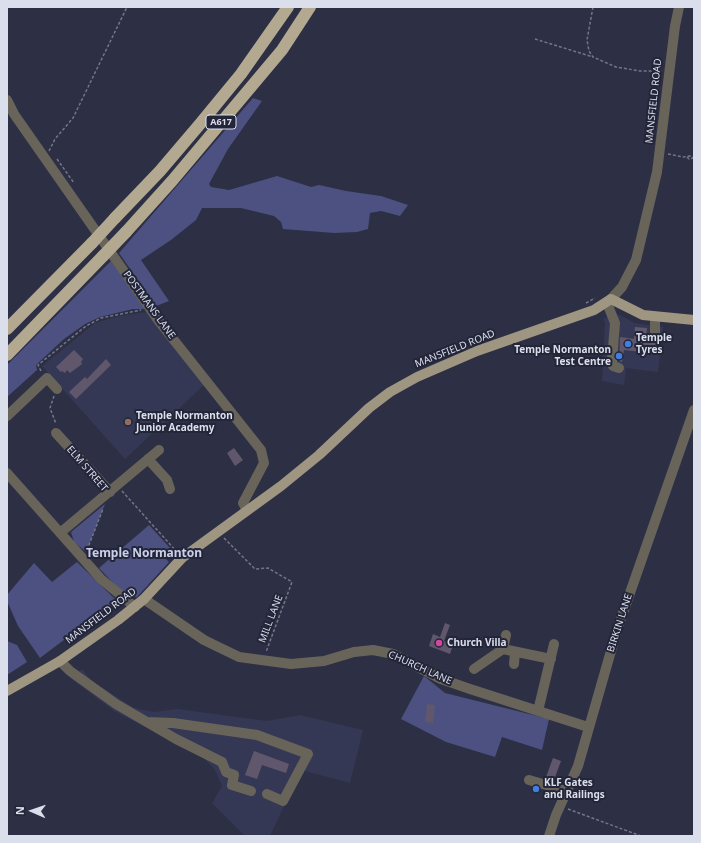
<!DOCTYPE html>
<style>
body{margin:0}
#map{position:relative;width:701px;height:843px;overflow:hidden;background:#2d2f44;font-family:"Noto Sans",sans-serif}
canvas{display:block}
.frame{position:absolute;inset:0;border:8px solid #dbdeeb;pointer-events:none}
.north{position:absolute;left:12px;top:791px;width:40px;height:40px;-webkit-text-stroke:3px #232539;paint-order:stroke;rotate:272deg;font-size:11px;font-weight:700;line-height:16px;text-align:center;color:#dbdeeb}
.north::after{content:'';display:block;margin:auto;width:14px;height:18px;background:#dbdeeb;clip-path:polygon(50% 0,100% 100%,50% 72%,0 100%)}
</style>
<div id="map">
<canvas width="701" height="843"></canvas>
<div class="frame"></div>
<div class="north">N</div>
</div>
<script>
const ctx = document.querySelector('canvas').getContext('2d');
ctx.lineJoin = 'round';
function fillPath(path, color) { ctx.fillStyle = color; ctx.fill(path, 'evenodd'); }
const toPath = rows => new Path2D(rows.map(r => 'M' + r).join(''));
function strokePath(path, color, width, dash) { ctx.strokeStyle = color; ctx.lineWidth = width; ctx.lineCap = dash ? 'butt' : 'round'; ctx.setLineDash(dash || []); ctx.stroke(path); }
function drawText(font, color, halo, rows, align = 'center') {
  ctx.font = font + ' "Noto Sans",sans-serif'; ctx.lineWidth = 4; ctx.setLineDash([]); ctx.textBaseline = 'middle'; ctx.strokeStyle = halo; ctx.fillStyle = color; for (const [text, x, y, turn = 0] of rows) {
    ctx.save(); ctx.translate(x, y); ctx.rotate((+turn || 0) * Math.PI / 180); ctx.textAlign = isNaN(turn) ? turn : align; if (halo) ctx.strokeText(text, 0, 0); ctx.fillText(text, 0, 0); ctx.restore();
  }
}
fillPath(toPath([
 [147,312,204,385,125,459,42,366,95,323,119,316],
 [620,315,635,323,663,327,658,372,626,368,624,385,602,381,605,323,603,318],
 [82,669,92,681,134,708,154,712,178,709,267,721,300,715,363,730,350,783,301,770,270,836,245,836,212,803,222,786,215,770,203,757,114,711,70,678]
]), '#353854');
fillPath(toPath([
 [253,98,262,101,228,149,209,184,211,187,229,190,277,176,311,187,319,185,346,191,381,196,408,205,400,216,381,211,370,213,368,229,357,232,334,233,283,229,281,222,274,216,241,208,202,208,196,220,171,240,141,260,169,301,156,306,119,253],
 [111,261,145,309,133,309,100,317,85,324,64,339,36,365,37,370,7,397,7,365],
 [105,504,86,552,74,542,71,532],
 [149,525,171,549,164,557,169,562,137,597,130,597,116,586,99,568],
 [77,562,116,600,113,606,93,618,40,658,18,626,7,601,7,595,34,563,52,582],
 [7,641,17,645,27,662,7,675],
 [424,676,445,693,549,719,542,750,502,737,495,757,446,742,401,719]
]), '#4c5181');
fillPath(toPath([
 [635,327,647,328,646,341,660,342,659,354,624,350,622,362,619,361,620,337,634,339],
 [74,350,83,359,81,362,82,364,70,373,67,370,65,373,62,371,61,372,56,367],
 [106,359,111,365,76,399,69,392,85,377,87,379],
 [234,448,243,460,235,466,227,453],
 [445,623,450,625,444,641,453,645,450,654,429,646,433,634,440,637],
 [427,704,435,705,433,723,425,722],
 [254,751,289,764,286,773,262,765,257,779,245,775],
 [553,758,561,761,554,780,546,777]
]), '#61576d');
strokePath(toPath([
 [593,7,587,40,589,51,593,57,616,67,640,71,662,71],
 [535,39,593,57],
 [49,151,55,139,73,118,127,7],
 [668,154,683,157,690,156,694,158],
 [687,157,689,159,693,158],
 [57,159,74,183],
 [586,303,595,298],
 [41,371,38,365,86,326,101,318,141,310],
 [54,396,50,408,56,424],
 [122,491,177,552],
 [224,538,255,569,268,568,292,582,266,652],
 [87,550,103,509],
 [568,809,641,836]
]), '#747688', 1.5, [3, 2]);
strokePath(toPath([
 [7,100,14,114,158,320,261,450,264,463,243,503,247,510],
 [611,299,622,287,636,260,657,172,675,26,679,7],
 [607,303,615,323,612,361,613,366,619,368],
 [655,334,655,317],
 [7,416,47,378,57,389],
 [56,433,110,492],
 [148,459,167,480,170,489],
 [7,473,101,579,135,607],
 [60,533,159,450],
 [144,599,204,640,239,657,291,664,324,661,354,652,373,650,393,654,441,679,470,689,588,727],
 [506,635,503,649,551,659],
 [60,661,70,671,116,704,176,739,222,762,226,772,234,775,232,785,251,791],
 [514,664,515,652],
 [474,669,503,649],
 [538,711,554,644],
 [147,722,173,723,257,735,308,754,283,801,267,794],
 [529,780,567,791],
 [549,836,556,815,578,766,617,630,694,410]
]), '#68645a', 10);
strokePath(toPath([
 [7,691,60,661,118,620,144,599,182,558,281,486,319,455,369,408,390,392,417,377,477,351,594,310,611,299,643,315,694,320]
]), '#9e9681', 10);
strokePath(toPath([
 [115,218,160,171,200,124,241,74,288,7],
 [126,232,172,181,282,50,310,7],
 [7,329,92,243],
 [7,355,103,256]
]), '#b3a990', 12);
strokePath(toPath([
 [92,243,115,218],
 [103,256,126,232]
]), '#b3a990', 12);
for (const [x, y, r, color] of [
 [628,344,4,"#3f7fe0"],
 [619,356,4,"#3f7fe0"],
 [128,422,4,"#8d6e63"],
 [439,643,4,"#d1479c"],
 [536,789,4,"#3f7fe0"]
]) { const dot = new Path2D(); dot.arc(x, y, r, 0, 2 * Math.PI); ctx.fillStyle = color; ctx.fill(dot); strokePath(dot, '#232539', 1.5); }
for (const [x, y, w] of [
 [221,122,30]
]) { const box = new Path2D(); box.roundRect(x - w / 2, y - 7, w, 14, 3); ctx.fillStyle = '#232539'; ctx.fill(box); strokePath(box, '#dbdeeb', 1); }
drawText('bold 9px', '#dbdeeb', null, [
 ["A617",221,122]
]);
drawText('10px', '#dbdeeb', '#232539', [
 ["MANSFIELD ROAD",654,101,-84],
 ["POSTMANS LANE",149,305,54],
 ["MANSFIELD ROAD",455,349,-22],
 ["ELM STREET",87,469,49],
 ["MANSFIELD ROAD",101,616,-37],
 ["MILL LANE",271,619,-69],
 ["BIRKIN LANE",620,623,-72],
 ["CHURCH LANE",420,668,24]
]);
drawText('bold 10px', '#dbdeeb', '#232539', [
 ["Temple",636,338],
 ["Tyres",636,350],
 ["Temple Normanton",611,350,"right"],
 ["Test Centre",611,362,"right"],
 ["Temple Normanton",136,416],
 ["Junior Academy",136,428],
 ["Church Villa",447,643],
 ["KLF Gates",544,783],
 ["and Railings",544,795]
], 'left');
drawText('bold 12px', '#cbcfea', '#232539', [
 ["Temple Normanton",144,554]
]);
</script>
